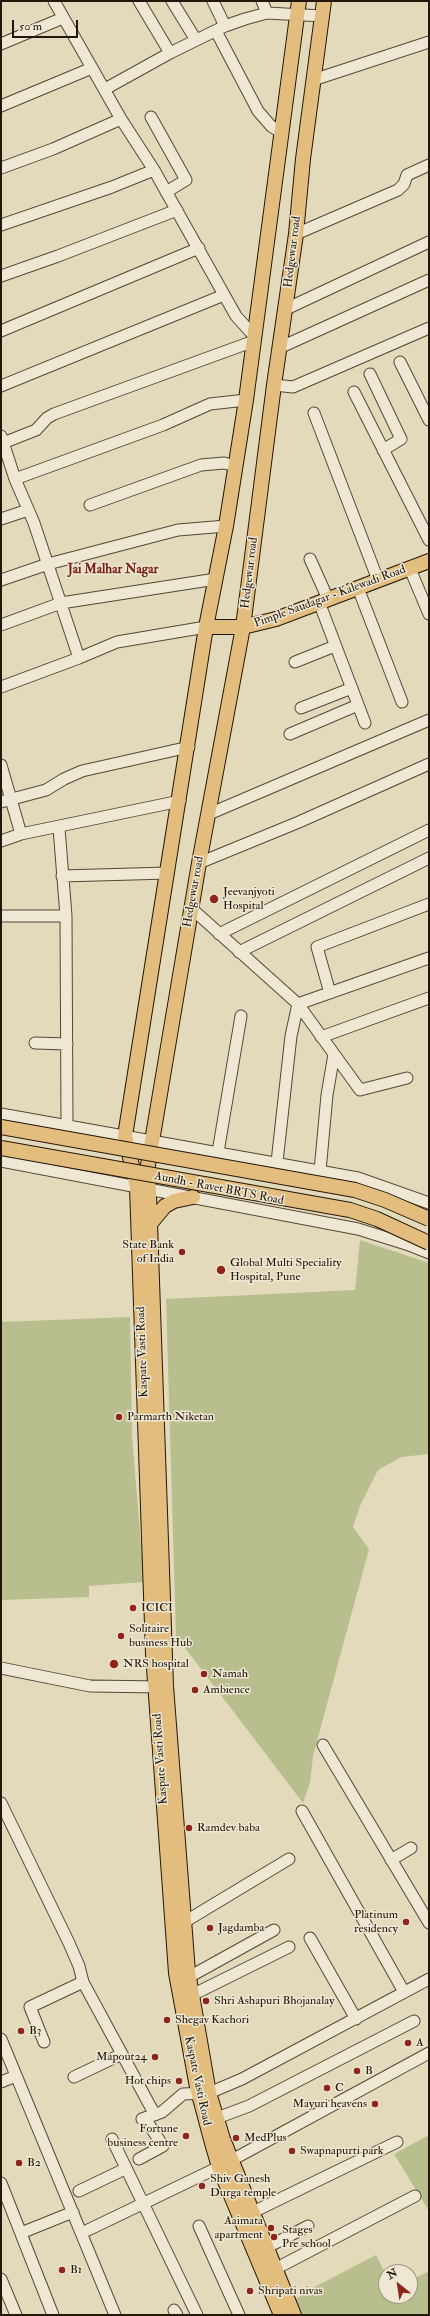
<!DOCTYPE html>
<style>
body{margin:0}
#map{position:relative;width:430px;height:2316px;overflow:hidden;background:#e3dabb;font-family:"IM FELL Double Pica",serif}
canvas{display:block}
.frame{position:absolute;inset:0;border:2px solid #241608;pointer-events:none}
.north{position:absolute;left:378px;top:2264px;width:40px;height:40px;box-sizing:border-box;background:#ede7d3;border:1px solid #9d9382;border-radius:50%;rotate:330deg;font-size:11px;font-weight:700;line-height:16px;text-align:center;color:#241608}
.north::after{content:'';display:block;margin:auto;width:14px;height:18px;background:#8f2418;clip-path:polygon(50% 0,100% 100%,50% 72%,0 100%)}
.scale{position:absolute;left:12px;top:20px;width:66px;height:18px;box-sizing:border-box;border:2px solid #241608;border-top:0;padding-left:5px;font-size:12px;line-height:14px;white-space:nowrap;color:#241608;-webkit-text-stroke:3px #ede7d3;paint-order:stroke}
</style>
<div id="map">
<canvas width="430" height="2316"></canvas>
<div class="frame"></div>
<div class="north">N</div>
<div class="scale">50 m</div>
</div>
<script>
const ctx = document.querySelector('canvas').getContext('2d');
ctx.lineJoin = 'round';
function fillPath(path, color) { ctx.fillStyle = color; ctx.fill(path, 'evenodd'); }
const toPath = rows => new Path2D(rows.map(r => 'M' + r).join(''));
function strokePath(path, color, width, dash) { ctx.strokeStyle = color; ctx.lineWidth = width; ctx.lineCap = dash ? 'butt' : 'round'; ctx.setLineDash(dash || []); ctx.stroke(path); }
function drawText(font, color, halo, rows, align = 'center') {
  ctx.font = font + ' "IM FELL Double Pica",serif'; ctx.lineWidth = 3; ctx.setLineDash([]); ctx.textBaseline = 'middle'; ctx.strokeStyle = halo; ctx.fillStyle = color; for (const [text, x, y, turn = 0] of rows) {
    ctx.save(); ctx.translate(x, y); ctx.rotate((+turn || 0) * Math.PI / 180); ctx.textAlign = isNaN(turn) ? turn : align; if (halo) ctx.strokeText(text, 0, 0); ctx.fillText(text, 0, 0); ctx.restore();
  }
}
fillPath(toPath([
 [360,1240,429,1263,429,1454,401,1457,378,1470,360,1506,353,1527,369,1549,313,1756,310,1783,303,1803,176,1636,166,1299,355,1290],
 [130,1317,132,1435,144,1582,89,1586,89,1597,1,1600,1,1322],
 [429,2135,429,2211,394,2154],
 [376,2255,386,2275,386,2296,410,2296,410,2281,429,2271,429,2315,302,2315,296,2299,307,2291]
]), '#b8be8d');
const minor = toPath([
 [54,1,121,119,154,170,236,316,255,337],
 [139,1,170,53],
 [172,1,196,40],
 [213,1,225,26],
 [262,1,267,13],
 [216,31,258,111,271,126,282,133],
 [1,44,63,18],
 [313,80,429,42],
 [105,89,170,53,225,26,245,19,267,13,322,16],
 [1,106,92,68],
 [151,117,186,180,166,192],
 [1,168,53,149,121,119],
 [1,225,112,187,154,170],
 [296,234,398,190,404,184,407,175,429,165],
 [1,276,58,256,177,210],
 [286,309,429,242],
 [1,331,199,248],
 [279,348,429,280],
 [400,362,429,420],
 [370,374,401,439,383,450],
 [274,385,293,387,429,328],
 [1,386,224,295],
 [354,392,429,540],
 [314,413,378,580],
 [1,436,15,479,34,523,79,658,117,642,206,627],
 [3,443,36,430,47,418,54,414,254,341],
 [15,479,163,425,210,404,246,400],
 [90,505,201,465,224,463,235,466],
 [1,519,28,510],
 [310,559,328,599],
 [410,569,429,614],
 [1,580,48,564,178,530,226,526],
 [358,588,402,702],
 [319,602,365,723],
 [1,625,61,603,216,579],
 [295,662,335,646],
 [1,687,79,658],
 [301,708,352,688],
 [290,734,358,705],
 [1,765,21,834],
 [1,802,46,790,64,779,82,771,189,747],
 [209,814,429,720],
 [59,828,66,916,67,1126],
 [1,841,21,834,180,801],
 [199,863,299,822,429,764],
 [62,876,168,873],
 [191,908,298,1004,360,1090,407,1078],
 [1,916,66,916],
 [219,934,429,830],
 [239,952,429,858],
 [330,993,317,947,429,904],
 [321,1037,429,998],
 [35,1043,67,1044],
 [1,1114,358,1178,429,1203],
 [218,1152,241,1016],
 [1,1161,358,1229,406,1244,429,1253],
 [277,1162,291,1036,298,1004,429,958],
 [320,1171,327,1095,334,1054],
 [1,1668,90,1686,163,1687],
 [323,1745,429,1923],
 [1,1803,69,1943,79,1966,83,1982],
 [302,1811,404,1992],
 [391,1860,411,1848],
 [186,1921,289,1859],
 [310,1938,356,2019],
 [189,1977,274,1930],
 [192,1995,289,1947],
 [1,2039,115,2315],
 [44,2042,30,2007,83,1982,155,2115],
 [74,2077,122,2054],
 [1,2082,16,2076],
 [217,2118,249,2106,414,2021],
 [142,2119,162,2112,183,2094,209,2093,242,2079,429,1979],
 [112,2139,197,2315],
 [139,2159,163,2146,148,2123],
 [1,2183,53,2315],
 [79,2191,125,2169],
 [251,2213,397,2142],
 [199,2226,239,2315],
 [88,2230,219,2167,429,2053],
 [21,2233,73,2212],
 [266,2248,308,2226],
 [275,2269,415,2196],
 [1,2279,16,2315],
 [174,2310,177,2315]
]);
const major = toPath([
 [206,627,243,627,276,619,429,561],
 [150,1224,165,1206,174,1201,193,1197],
 [281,2315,219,2167,212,2143,197,2087,176,1973,153,1654,137,1187,125,1136,206,627,226,526,246,400,299,1],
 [294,2315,223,2139,209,2093,188,1972,166,1686,148,1165,199,863,243,627,274,385,296,234,303,159,324,1]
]);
strokePath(minor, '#544735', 13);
strokePath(major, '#241608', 16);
strokePath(minor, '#ede7d3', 11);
strokePath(major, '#e2bd7e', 14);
const majorBridge = toPath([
 [1,1127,355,1190,385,1200,429,1219],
 [1,1148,350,1210,377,1219,429,1243]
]);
strokePath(majorBridge, '#241608', 16, []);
strokePath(majorBridge, '#e2bd7e', 14);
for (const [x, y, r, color] of [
 [214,899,5,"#8f2418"],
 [182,1252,4,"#8f2418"],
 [221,1270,5,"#8f2418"],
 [119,1417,4,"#8f2418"],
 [133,1608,4,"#8f2418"],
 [121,1636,4,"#8f2418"],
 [114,1664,5,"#8f2418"],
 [204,1674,4,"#8f2418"],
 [195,1690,4,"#8f2418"],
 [189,1828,4,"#8f2418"],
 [406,1922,4,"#8f2418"],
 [210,1928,4,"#8f2418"],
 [206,2001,4,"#8f2418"],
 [167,2020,4,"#8f2418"],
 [21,2031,4,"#8f2418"],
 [408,2043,4,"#8f2418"],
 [155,2057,4,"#8f2418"],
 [357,2071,4,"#8f2418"],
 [179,2081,4,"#8f2418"],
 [327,2088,4,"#8f2418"],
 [375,2104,4,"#8f2418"],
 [186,2136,4,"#8f2418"],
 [236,2138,4,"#8f2418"],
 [292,2151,4,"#8f2418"],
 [19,2163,4,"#8f2418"],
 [202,2186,4,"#8f2418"],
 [271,2228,4,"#8f2418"],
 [274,2237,4,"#8f2418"],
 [62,2270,4,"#8f2418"],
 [250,2291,4,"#8f2418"]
]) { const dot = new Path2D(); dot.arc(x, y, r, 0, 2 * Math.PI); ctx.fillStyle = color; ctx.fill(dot); strokePath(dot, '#ede7d3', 1.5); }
drawText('12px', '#241608', '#ede7d3', [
 ["Hedgewar road",293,252,-83],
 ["Hedgewar road",250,573,-83],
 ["Pimple Saudagar - Kalewadi Road",330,597,-20],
 ["Hedgewar road",194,892,-80],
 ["Aundh - Ravet BRTS Road",219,1189,11],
 ["Kaspate Vasti Road",143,1352,-92],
 ["Kaspate Vasti Road",161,1759,-94],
 ["Kaspate Vasti Road",197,2081,78]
]);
drawText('12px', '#241608', '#ede7d3', [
 ["Jeevanjyoti",223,892],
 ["Hospital",223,906],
 ["State Bank",174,1245,"right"],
 ["of India",174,1259,"right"],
 ["Global Multi Speciality",230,1263],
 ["Hospital, Pune",230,1277],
 ["Parmarth Niketan",127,1417],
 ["ICICI",141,1608],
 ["Solitaire",129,1629],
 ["business Hub",129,1643],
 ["NRS hospital",123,1664],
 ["Namah",212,1674],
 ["Ambience",203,1690],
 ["Ramdev baba",197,1828],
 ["Platinum",398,1915,"right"],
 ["residency",398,1929,"right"],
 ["Jagdamba",218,1928],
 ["Shri Ashapuri Bhojanalay",214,2001],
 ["Shegav Kachori",175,2020],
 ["B3",29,2031],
 ["A",416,2043],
 ["Mapout24",147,2057,"right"],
 ["B",365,2071],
 ["Hot chips",171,2081,"right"],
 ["C",335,2088],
 ["Mayuri heavens",367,2104,"right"],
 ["Fortune",178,2129,"right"],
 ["business centre",178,2143,"right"],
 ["MedPlus",244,2138],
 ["Swapnapurti park",300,2151],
 ["B2",27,2163],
 ["Shiv Ganesh",210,2179],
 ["Durga temple",210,2193],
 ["Aaimata",263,2221,"right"],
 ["apartment",263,2235,"right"],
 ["Stages",282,2230],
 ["Pre school",282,2244],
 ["B1",70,2270],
 ["Shripati nivas",258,2291]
], 'left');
drawText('bold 13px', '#7a1f14', '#ede7d3', [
 ["Jai Malhar Nagar",113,570]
]);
</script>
